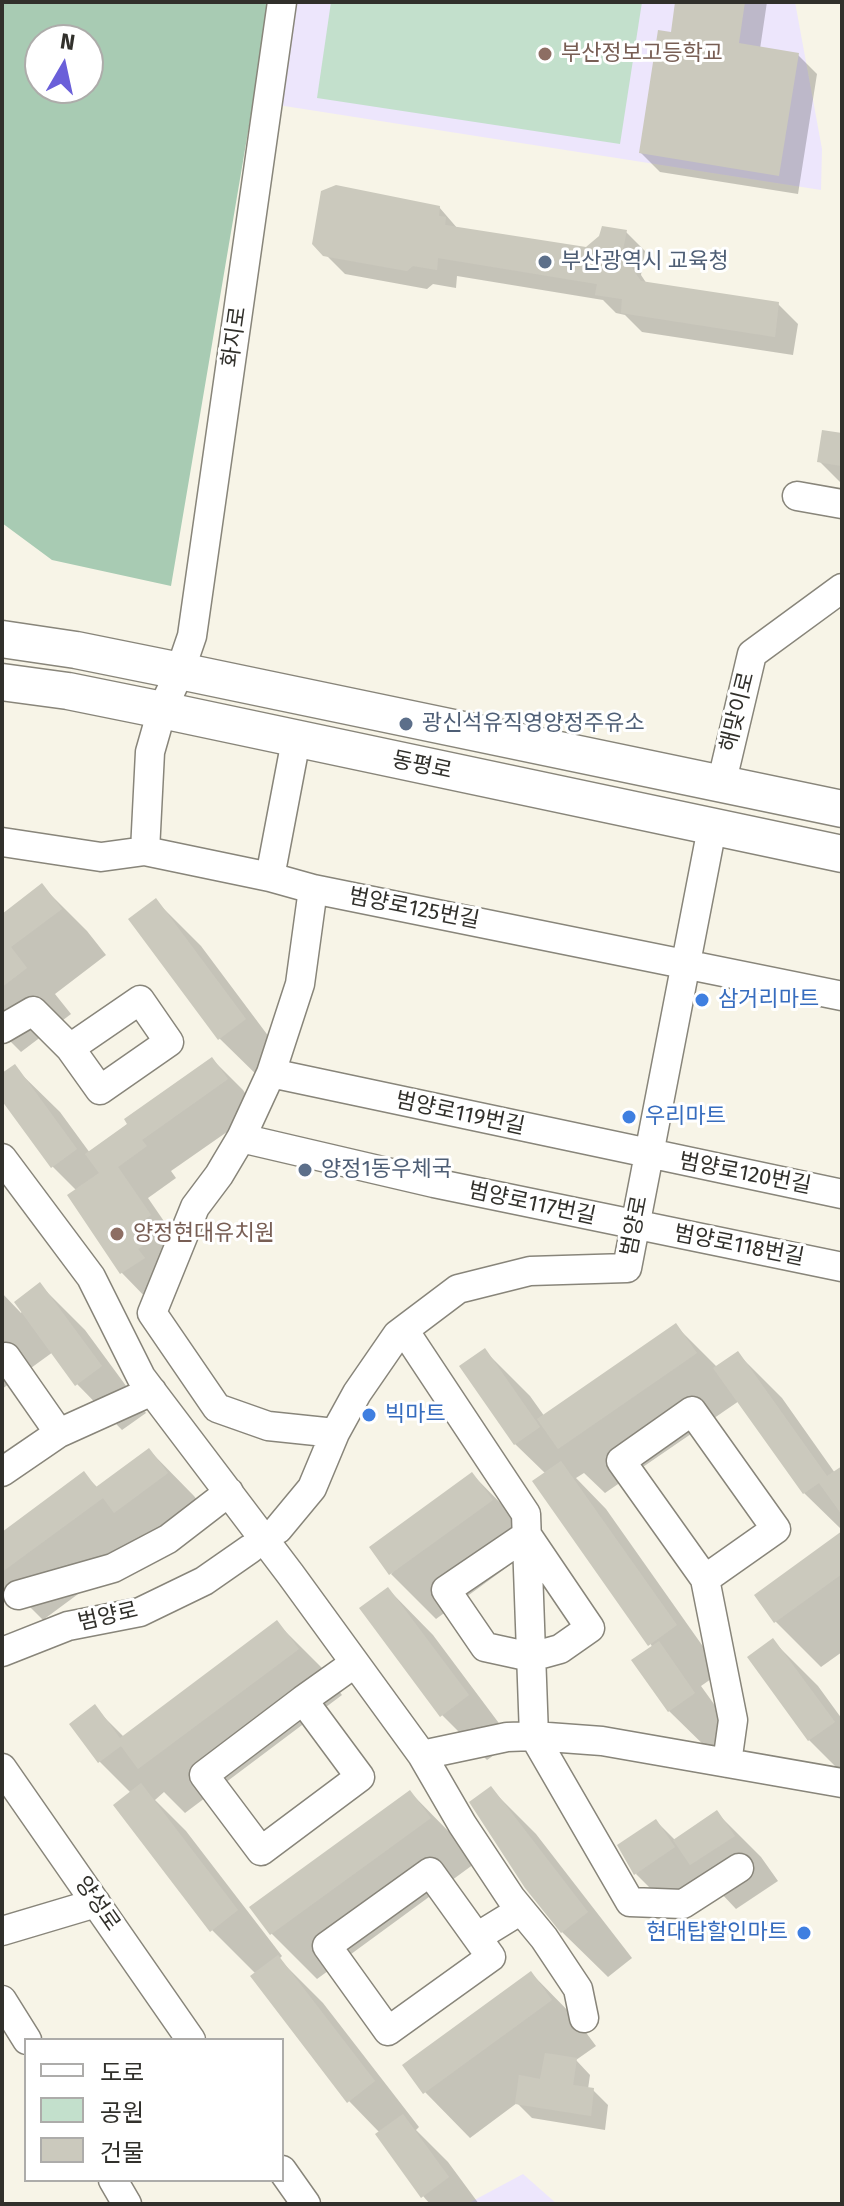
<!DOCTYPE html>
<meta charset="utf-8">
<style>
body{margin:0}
#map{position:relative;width:844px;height:2206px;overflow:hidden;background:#f7f4e7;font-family:"Fira Sans","Noto Sans KR",sans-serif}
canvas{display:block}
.frame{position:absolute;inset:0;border:4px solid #31302b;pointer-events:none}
.legend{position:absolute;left:24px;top:2038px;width:260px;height:144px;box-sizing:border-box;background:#fff;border:2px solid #adacaa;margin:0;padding:10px 14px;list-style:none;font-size:24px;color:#31302b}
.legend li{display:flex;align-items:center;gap:16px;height:40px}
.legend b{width:40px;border:2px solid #adacaa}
.north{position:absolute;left:24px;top:24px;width:80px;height:80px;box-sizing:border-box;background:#fff;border:2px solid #adacaa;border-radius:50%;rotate:9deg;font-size:22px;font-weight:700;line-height:32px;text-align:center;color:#31302b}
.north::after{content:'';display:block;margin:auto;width:28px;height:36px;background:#6a5fd9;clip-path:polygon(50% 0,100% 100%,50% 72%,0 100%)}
</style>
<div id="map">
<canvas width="844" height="2206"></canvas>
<div class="frame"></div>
<ul class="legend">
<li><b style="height:10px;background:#fff"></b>도로</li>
<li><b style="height:22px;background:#c3e0cc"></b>공원</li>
<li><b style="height:22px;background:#cbc9bd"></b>건물</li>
</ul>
<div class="north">N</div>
</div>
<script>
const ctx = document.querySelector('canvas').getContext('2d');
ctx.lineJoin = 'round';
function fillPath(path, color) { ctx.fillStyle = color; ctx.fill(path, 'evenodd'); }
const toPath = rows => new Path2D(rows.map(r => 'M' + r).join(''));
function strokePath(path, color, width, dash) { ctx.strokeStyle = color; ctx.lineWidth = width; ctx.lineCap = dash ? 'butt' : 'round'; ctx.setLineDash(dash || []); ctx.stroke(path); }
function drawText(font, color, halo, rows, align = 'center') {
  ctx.font = font + ' "Fira Sans","Noto Sans KR",sans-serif'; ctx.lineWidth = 6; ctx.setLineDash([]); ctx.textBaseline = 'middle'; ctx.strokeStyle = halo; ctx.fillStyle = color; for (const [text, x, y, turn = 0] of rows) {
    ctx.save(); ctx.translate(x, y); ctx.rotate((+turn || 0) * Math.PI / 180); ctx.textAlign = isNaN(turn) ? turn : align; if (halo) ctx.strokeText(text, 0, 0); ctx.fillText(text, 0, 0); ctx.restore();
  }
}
fillPath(toPath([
 [294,2,795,2,822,149,821,190,278,105],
 [523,2174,557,2204,467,2204]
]), '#ede6fc');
fillPath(toPath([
 [331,2,642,2,620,144,317,98]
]), '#c3e0cc');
fillPath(toPath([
 [2,2,270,2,171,586,52,560,2,523],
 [40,40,88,40,88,88,40,88]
]), '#a8cbb3');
fillPath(toPath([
 [677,2,767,2,760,49,798,55,817,74,798,194,660,172,641,153,673,35],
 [439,207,458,229,587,249,626,232,645,251,641,275,647,284,778,304,798,324,793,355,642,332,625,315,616,313,603,300,457,276,456,288,433,284,427,289,345,274,314,243],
 [842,435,842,484,819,461],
 [42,886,87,931,106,955,55,994,71,1014,21,1052,2,1033,2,916],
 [156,901,201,946,290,1065,265,1083,219,1038],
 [212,1059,243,1090,257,1111,171,1171,176,1178,148,1198,181,1246,152,1304,122,1273,69,1196,77,1191,53,1167,2,1098,2,1076,14,1067,60,1112,90,1153],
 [40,1285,85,1330,146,1413,122,1430,77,1384,53,1352,2,1389,2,1293,21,1313],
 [676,1326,718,1368,738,1354,782,1398,835,1473,842,1468,842,1530,804,1493,739,1401,605,1493,584,1473,576,1478,606,1509,721,1672,701,1686,739,1739,715,1756,669,1711,653,1648,546,1474,515,1444,485,1351,530,1396,545,1417],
 [149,1450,194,1496,212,1519,147,1543,43,1620,10,1587,2,1594,2,1535,84,1474,98,1488],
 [472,1474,517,1520,536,1546,436,1619,391,1574],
 [842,1545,842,1652,821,1667,776,1622,756,1595],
 [388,1589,433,1635,513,1742,487,1760,442,1715],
 [277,1623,322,1668,342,1695,185,1813,164,1792,155,1800,186,1831,282,1956,279,1959,323,2003,419,2127,416,2130,448,2162,479,2204,430,2204,423,2196,380,2133,349,2101,256,1974,212,1930,131,1793,100,1762,71,1724,94,1707,124,1737],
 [773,1641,818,1686,842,1719,842,1773,809,1740,750,1658],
 [490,1788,536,1834,632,1958,608,1977,562,1932],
 [410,1792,455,1838,474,1864,317,1979,272,1934,252,1908],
 [717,1813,761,1857,778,1881,736,1909,720,1892,680,1918,636,1874,656,1821,675,1840],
 [531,1973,576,2019,596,2046,576,2060,590,2075,588,2089,593,2090,608,2105,605,2130,532,2118,517,2103,470,2138,425,2092]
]), '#0003');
fillPath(toPath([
 [675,2,745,2,739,43,799,53,779,176,639,153,658,30,671,32],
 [336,185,440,206,439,216,446,217,445,225,586,247,599,236,602,226,627,230,622,254,641,281,779,302,775,337,621,313,622,299,595,295,597,284,438,258,437,270,413,266,407,271,323,256,312,244,321,191],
 [822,430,842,433,842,466,817,462],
 [42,883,62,909,11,947,27,968,2,987,2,914],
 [156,898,246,1019,218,1040,128,919],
 [212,1057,228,1079,142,1140,147,1146,118,1167,151,1215,136,1225,148,1243,138,1249,145,1258,120,1274,67,1195,99,1173,85,1154,127,1124,124,1119],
 [15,1064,77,1149,51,1168,2,1101,2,1073],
 [40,1282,102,1366,75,1386,14,1302],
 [676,1323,697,1353,558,1449,537,1419],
 [485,1348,540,1427,514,1445,459,1366],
 [738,1351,827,1476,842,1466,842,1515,819,1483,803,1494,713,1368],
 [149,1448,168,1473,114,1513,103,1498,2,1572,2,1532,84,1471,96,1487],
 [561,1461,677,1625,648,1646,532,1481],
 [472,1472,493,1500,389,1575,369,1547],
 [842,1531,842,1574,774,1623,754,1595],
 [388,1587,469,1695,440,1717,359,1608],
 [277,1620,299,1649,138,1769,121,1746,98,1763,69,1724,95,1704,120,1738],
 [773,1638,835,1722,808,1741,747,1657],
 [659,1641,695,1693,668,1712,631,1660],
 [141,1783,238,1910,210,1932,113,1805],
 [491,1786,588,1912,561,1933,525,1888,469,1802],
 [410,1790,431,1818,270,1935,249,1907],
 [717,1810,735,1836,690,1865,673,1840],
 [656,1819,675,1847,634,1875,617,1845],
 [278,1955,375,2081,347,2103,250,1976],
 [531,1971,552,2000,423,2094,402,2065],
 [545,2053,577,2058,573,2085,594,2088,591,2116,515,2104,519,2075,540,2079],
 [403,2114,449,2177,421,2198,375,2134]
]), '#cbc9bd');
const minor = toPath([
 [797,496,842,504],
 [721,785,752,654,842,588],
 [2,842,101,857,145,851,150,752,162,710,180,671,192,636,282,2],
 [145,851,270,877,313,889,842,996],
 [270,877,296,740],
 [313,889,300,984,271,1073,241,1138,219,1175,195,1207,152,1313,217,1408,268,1426,335,1433],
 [2,1029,33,1011,70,1048,100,1090,169,1042,140,1000,70,1048],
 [271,1073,842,1194],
 [241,1138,434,1183,842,1267],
 [2,1158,91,1277,141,1377,291,1575,422,1755,507,1737,534,1736,602,1741,842,1783],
 [404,1330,526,1514,534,1736,630,1902,683,1904,739,1868],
 [2,1359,6,1357,59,1433,2,1472],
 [692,1411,776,1529,705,1579,621,1461,692,1411],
 [59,1433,152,1391],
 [278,1529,312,1488,335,1433,357,1393,397,1335,458,1289,530,1271,627,1268,712,828],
 [527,1535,590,1628,560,1649,531,1657,485,1647,446,1590,527,1535],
 [705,1579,733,1720,727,1763],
 [18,1595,113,1568,168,1539,229,1492],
 [2,1652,68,1626,140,1612,204,1581,250,1549],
 [303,1700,360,1777,261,1851,204,1775,303,1700,355,1663],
 [422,1755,462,1824,511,1898,544,1938,578,1989,584,2018],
 [2,1768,191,2040],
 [430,1872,491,1957,388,2031,327,1946,430,1872],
 [2,1931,96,1903],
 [477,1937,521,1910],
 [2,2000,27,2040],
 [282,2170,306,2204],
 [113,2180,127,2204]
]);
const major = toPath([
 [2,639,76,650,180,671,842,809],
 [2,682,68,691,162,710,842,854]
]);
strokePath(minor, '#88857a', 31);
strokePath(major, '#88857a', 39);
strokePath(minor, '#fff', 28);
strokePath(major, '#fff', 36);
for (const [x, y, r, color] of [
 [545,54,8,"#8d6e63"],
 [545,262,8,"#5c6f8a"],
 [406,724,8,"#5c6f8a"],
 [702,1000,8,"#3f7fe0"],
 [629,1117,8,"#3f7fe0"],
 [305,1170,8,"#5c6f8a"],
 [117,1234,8,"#8d6e63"],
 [369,1415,8,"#3f7fe0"],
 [804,1933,8,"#3f7fe0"]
]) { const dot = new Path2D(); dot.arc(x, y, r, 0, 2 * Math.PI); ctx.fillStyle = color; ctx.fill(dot); strokePath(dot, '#fff', 3); }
drawText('22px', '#785e54', '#fff', [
 ["부산정보고등학교",561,54],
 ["양정현대유치원",133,1234]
], 'left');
drawText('22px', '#4e5e75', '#fff', [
 ["부산광역시 교육청",561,262],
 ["광신석유직영양정주유소",422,724],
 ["양정1동우체국",321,1170]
], 'left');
drawText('22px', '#31302b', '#fff', [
 ["화지로",235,337,-82],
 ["해맞이로",738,712,-76],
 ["동평로",422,766,12],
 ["범양로125번길",414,909,11],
 ["범양로119번길",460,1114,12],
 ["범양로120번길",745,1174,11],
 ["범양로117번길",532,1204,12],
 ["범양로",635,1226,-79],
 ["범양로118번길",739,1246,11],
 ["범양로",108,1617,-13],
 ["양성로",97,1904,55]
]);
drawText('22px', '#366cbe', '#fff', [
 ["삼거리마트",718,1000],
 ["우리마트",645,1117],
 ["빅마트",385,1415],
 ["현대탑할인마트",788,1933,"right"]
], 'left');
</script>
